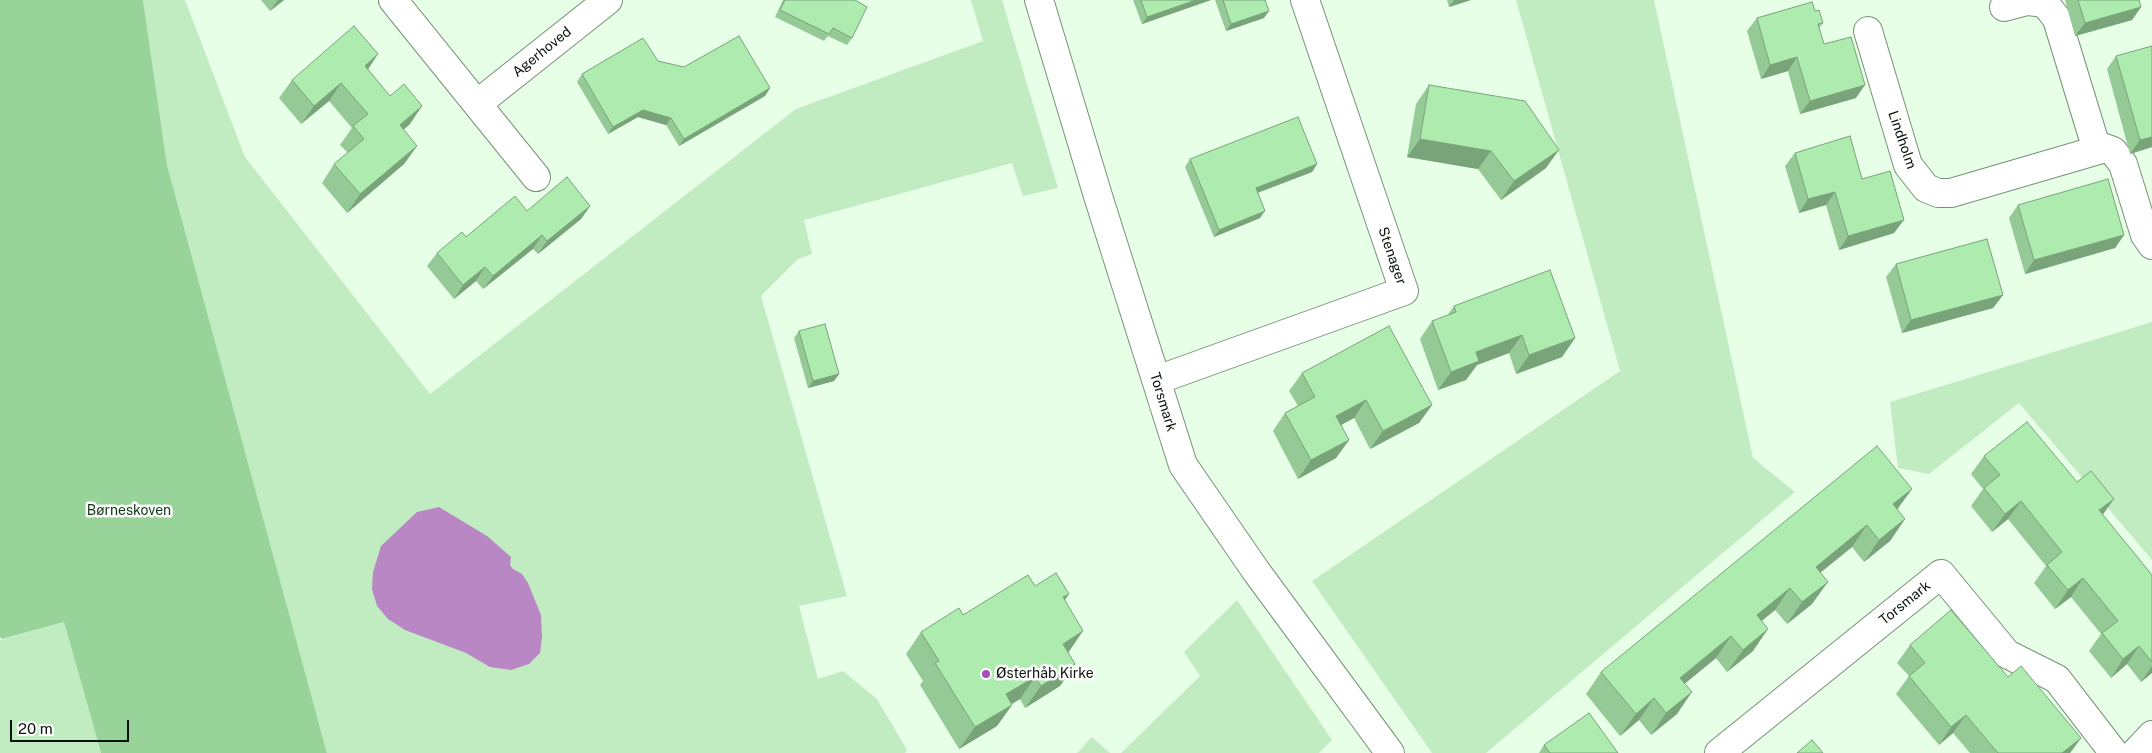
<!DOCTYPE html>
<meta charset="utf-8">
<style>
body{margin:0}
#map{position:relative;width:2152px;height:753px;overflow:hidden;background:#e7fee7;font-family:"Public Sans",sans-serif}
canvas{display:block}
.scale{position:absolute;left:10px;top:720px;width:119px;height:22px;box-sizing:border-box;border:2px solid #0a140b;border-top:0;padding-left:6px;font-size:15px;line-height:18px;white-space:nowrap;color:#0a140b;-webkit-text-stroke:4px #fff;paint-order:stroke}
</style>
<div id="map">
<canvas width="2152" height="753"></canvas>
<div class="scale">20 m</div>
</div>
<script>
const ctx = document.querySelector('canvas').getContext('2d');
ctx.lineJoin = 'round';
function fillPath(path, color) { ctx.fillStyle = color; ctx.fill(path, 'evenodd'); }
const toPath = rows => new Path2D(rows.map(r => 'M' + r).join(''));
function strokePath(path, color, width, dash) { ctx.strokeStyle = color; ctx.lineWidth = width; ctx.lineCap = dash ? 'butt' : 'round'; ctx.setLineDash(dash || []); ctx.stroke(path); }
function drawText(font, color, halo, rows, align = 'center') {
  ctx.font = font + ' "Public Sans",sans-serif'; ctx.lineWidth = 5; ctx.setLineDash([]); ctx.textBaseline = 'middle'; ctx.strokeStyle = halo; ctx.fillStyle = color; for (const [text, x, y, turn = 0] of rows) {
    ctx.save(); ctx.translate(x, y); ctx.rotate((+turn || 0) * Math.PI / 180); ctx.textAlign = isNaN(turn) ? turn : align; if (halo) ctx.strokeText(text, 0, 0); ctx.fillText(text, 0, 0); ctx.restore();
  }
}
fillPath(toPath([
 [143,0,185,0,245,157,430,394,796,109,983,41,971,0,1002,0,1058,188,1023,196,1012,163,804,220,812,254,798,259,761,296,847,596,799,606,818,679,843,671,877,699,907,750,905,753,327,753,167,165],
 [1516,0,1654,0,1753,458,1795,492,1486,753,1432,753,1312,581,1620,371],
 [2152,322,2152,560,2019,403,1929,474,1898,468,1890,402],
 [1237,600,1332,740,1319,753,1121,753,1200,676,1184,652],
 [64,622,101,753,0,753,0,640],
 [1092,737,1110,753,1111,753,1077,753]
]), '#c1ecc2');
fillPath(toPath([
 [0,0,143,0,167,165,327,753,101,753,64,622,2,639,0,637]
]), '#98d49a');
fillPath(toPath([
 [439,507,487,536,511,557,510,565,513,569,522,574,528,583,541,615,542,637,540,653,529,664,511,670,490,667,466,653,405,630,388,619,377,606,372,589,373,572,381,546,417,512]
]), '#b887c4');
const minor = toPath([
 [393,0,477,104,608,0],
 [1039,0,1098,196,1183,465,1256,571,1390,753],
 [2004,7,2027,1,2037,2,2045,4,2051,11,2057,19,2097,150],
 [1868,31,1908,165,1926,188,1938,193,1951,193,2105,148,2113,151,2123,164,2145,235,2152,245],
 [477,104,536,177],
 [1157,380,1404,291,1305,0],
 [1719,753,1941,574,2007,654,2057,679,2114,753],
 [2135,753,2152,735]
]);
strokePath(minor, '#779278', 30);
strokePath(minor, '#fff', 28);
fillPath(toPath([
 [261,0,284,0,270,11],
 [783,0,855,0,852,38,847,45,828,36,824,41,775,17],
 [1133,0,1211,0,1142,24],
 [1215,0,1265,0,1264,18,1226,31],
 [1447,0,1471,0,1449,7],
 [2065,0,2139,0,2141,7,2132,20,2075,36],
 [1815,11,1823,23,1819,28,1824,44,1856,98,1800,114,1788,71,1761,79,1747,31,1757,18],
 [378,54,368,69,410,124,403,130,417,146,404,164,347,213,322,183,334,164,348,153,340,145,352,128,329,101,301,124,279,98,292,80],
 [2116,56,2152,147,2130,154,2107,69],
 [658,61,770,88,765,96,679,146,666,125,638,117,608,134,577,82,582,74],
 [1429,85,1546,168,1501,200,1478,169,1407,157,1416,104],
 [1795,153,1862,179,1894,233,1839,250,1826,205,1799,213,1785,166],
 [1190,159,1317,164,1312,172,1258,193,1260,218,1214,237,1185,167],
 [2018,205,2124,235,2115,248,2025,274,2009,218],
 [590,206,581,219,538,254,533,249,483,289,476,281,454,299,427,266,437,253,466,237,527,211],
 [1896,264,2003,295,1993,308,1902,333,1886,277],
 [1454,306,1575,338,1562,357,1516,374,1509,353,1477,365,1466,380,1438,390,1420,339,1432,321,1447,316],
 [799,331,839,374,834,381,808,388,794,338],
 [1302,373,1432,405,1419,423,1370,449,1354,418,1341,425,1349,440,1336,458,1298,479,1273,431,1285,413,1298,406,1289,391],
 [1984,456,2103,515,2152,575,2152,673,2141,682,2127,664,2111,678,2089,651,2101,634,2071,597,2055,609,2034,583,2046,566,2008,519,1992,532,1971,506,1983,489,1971,474],
 [1912,489,1897,509,1905,519,1890,541,1864,562,1852,547,1820,573,1812,604,1787,624,1775,610,1762,621,1753,651,1727,672,1716,658,1685,683,1677,714,1651,735,1639,720,1620,736,1586,694,1601,672],
 [1064,600,1068,653,1075,664,1060,686,1025,708,1020,699,1012,704,1012,705,997,726,959,749,920,685,923,681,906,654,921,632,963,615],
 [1910,645,2081,738,2070,753,1970,753,1953,733,1939,745,1896,694,1909,676,1897,663],
 [1544,745,1618,753,1539,753]
]), '#95ca96');
fillPath(toPath([
 [278,0,284,0,270,11],
 [1196,0,1211,0,1142,24,1147,17],
 [1454,0,1471,0,1449,7],
 [2141,7,2132,20,2075,36,2085,23],
 [1269,11,1264,18,1226,31,1231,24],
 [378,54,366,72,365,66],
 [1797,57,1788,71,1761,79,1770,65],
 [341,83,329,101,301,124,314,106],
 [1865,85,1856,98,1800,114,1810,101],
 [770,88,765,96,679,146,684,139],
 [422,106,410,124,387,144,400,125],
 [643,110,671,118,666,125,638,117,608,134,613,127],
 [2152,137,2152,147,2130,154,2140,140],
 [1420,139,1491,151,1478,169,1407,157],
 [417,146,404,164,347,213,360,194],
 [1559,150,1546,168,1501,200,1514,181],
 [1317,164,1312,172,1251,195,1256,188],
 [1835,192,1826,205,1799,213,1808,199],
 [590,206,581,219,538,254,547,241],
 [1265,211,1260,218,1214,237,1219,230],
 [1904,220,1894,233,1839,250,1848,236],
 [542,235,533,249,483,289,493,276],
 [2124,235,2115,248,2025,274,2034,260],
 [485,267,476,281,454,299,463,285],
 [2003,295,1993,308,1902,333,1911,320],
 [1522,335,1509,353,1477,365,1466,380,1438,390,1451,372,1476,352],
 [1575,338,1562,357,1516,374,1529,355],
 [839,374,834,381,808,388,813,381],
 [1366,400,1354,418,1324,434,1336,416],
 [1432,405,1419,423,1370,449,1383,431],
 [1349,440,1336,458,1298,479,1311,460],
 [1912,489,1896,511,1893,504],
 [2114,499,2101,517,2099,510],
 [2021,501,2008,519,1992,532,2005,514],
 [1905,519,1890,541,1864,562,1879,540],
 [1867,525,1852,547,1800,589,1816,567],
 [2083,578,2071,597,2055,609,2068,590],
 [1828,582,1812,604,1787,624,1802,602],
 [1790,588,1775,610,1741,637,1757,615],
 [1069,594,1054,616,1063,597],
 [1768,629,1753,651,1727,672,1743,650],
 [1083,631,1068,653,1063,644],
 [1731,636,1716,658,1665,700,1680,678],
 [2139,646,2127,664,2111,678,2123,659],
 [1075,664,1060,686,1025,708,1041,686],
 [2152,666,2152,673,2141,682],
 [1035,677,1020,699,991,716,1006,694],
 [1692,692,1677,714,1651,735,1666,713],
 [1654,698,1639,720,1620,736,1636,714],
 [1012,705,997,726,959,749,975,727],
 [1966,715,1953,733,1939,745,1951,727],
 [2081,738,2070,753,2062,753]
]), '#79a47a');
const building = toPath([
 [785,0,855,0,867,7,852,38,833,28,829,34,780,10,785,0],
 [1141,0,1196,0,1147,17,1141,0],
 [1223,0,1265,0,1269,11,1231,24,1223,0],
 [2078,0,2139,0,2141,7,2085,23,2078,0],
 [1812,2,1815,11,1819,10,1823,23,1818,24,1824,44,1851,37,1865,85,1810,101,1797,57,1770,65,1757,18,1812,2],
 [354,26,378,54,365,66,390,96,404,84,422,106,400,125,417,146,360,194,334,164,364,139,353,126,368,114,341,83,314,106,292,80,354,26],
 [739,36,770,88,684,139,671,118,643,110,613,127,582,74,643,38,658,61,684,67,739,36],
 [2152,46,2152,137,2140,140,2116,56,2152,46],
 [1429,85,1525,101,1559,150,1514,181,1491,151,1420,139,1429,85],
 [1298,117,1317,164,1256,188,1265,211,1219,230,1190,159,1298,117],
 [1850,136,1862,179,1890,171,1904,220,1848,236,1835,192,1808,199,1795,153,1850,136],
 [567,177,590,206,547,241,542,235,493,276,485,267,463,285,437,253,462,232,466,237,515,196,527,211,567,177],
 [2108,179,2124,235,2034,260,2018,205,2108,179],
 [1987,239,2003,295,1911,320,1896,264,1987,239],
 [1550,270,1575,338,1529,355,1522,335,1476,352,1479,361,1451,372,1432,321,1456,312,1454,306,1550,270],
 [825,324,839,374,813,381,799,331,825,324],
 [1389,326,1432,405,1383,431,1366,400,1336,416,1349,440,1311,460,1285,413,1315,397,1302,373,1389,326],
 [2027,422,2077,482,2091,471,2114,499,2099,510,2152,575,2152,662,2139,646,2123,659,2102,633,2118,621,2083,578,2068,590,2047,565,2062,552,2021,501,2005,514,1984,488,2000,475,1984,456,2027,422],
 [1877,446,1912,489,1893,504,1905,519,1879,540,1867,525,1816,567,1828,582,1802,602,1790,588,1757,615,1768,629,1743,650,1731,636,1680,678,1692,692,1666,713,1654,698,1636,714,1601,672,1877,446],
 [1056,573,1069,594,1063,597,1083,631,1063,644,1075,664,1041,686,1035,677,1006,694,1012,705,975,727,935,663,939,661,921,632,959,608,963,615,1028,575,1035,586,1056,573],
 [1951,610,2008,677,2021,666,2081,738,2062,753,1998,753,1966,715,1951,727,1909,676,1925,663,1910,645,1951,610],
 [1589,713,1618,753,1550,753,1544,745,1589,713],
 [1812,740,1823,753,1797,753,1812,740]
]);
fillPath(building, '#adebaf');
strokePath(building, '#79a47a', 1);
for (const [x, y, r, color] of [
 [986,674,5,"#a54ebb"]
]) { const dot = new Path2D(); dot.arc(x, y, r, 0, 2 * Math.PI); ctx.fillStyle = color; ctx.fill(dot); strokePath(dot, '#fff', 2); }
drawText('14px', '#0a140b', '#fff', [
 ["Agerhoved",542,52,-39],
 ["Lindholm",1902,140,71],
 ["Stenager",1392,256,71],
 ["Torsmark",1163,402,73],
 ["Torsmark",1905,603,-39]
]);
drawText('14px', '#0d3813', '#fff', [
 ["Børneskoven",129,511]
]);
drawText('14px', '#0a140b', '#fff', [
 ["Østerhåb Kirke",996,674]
], 'left');
</script>
